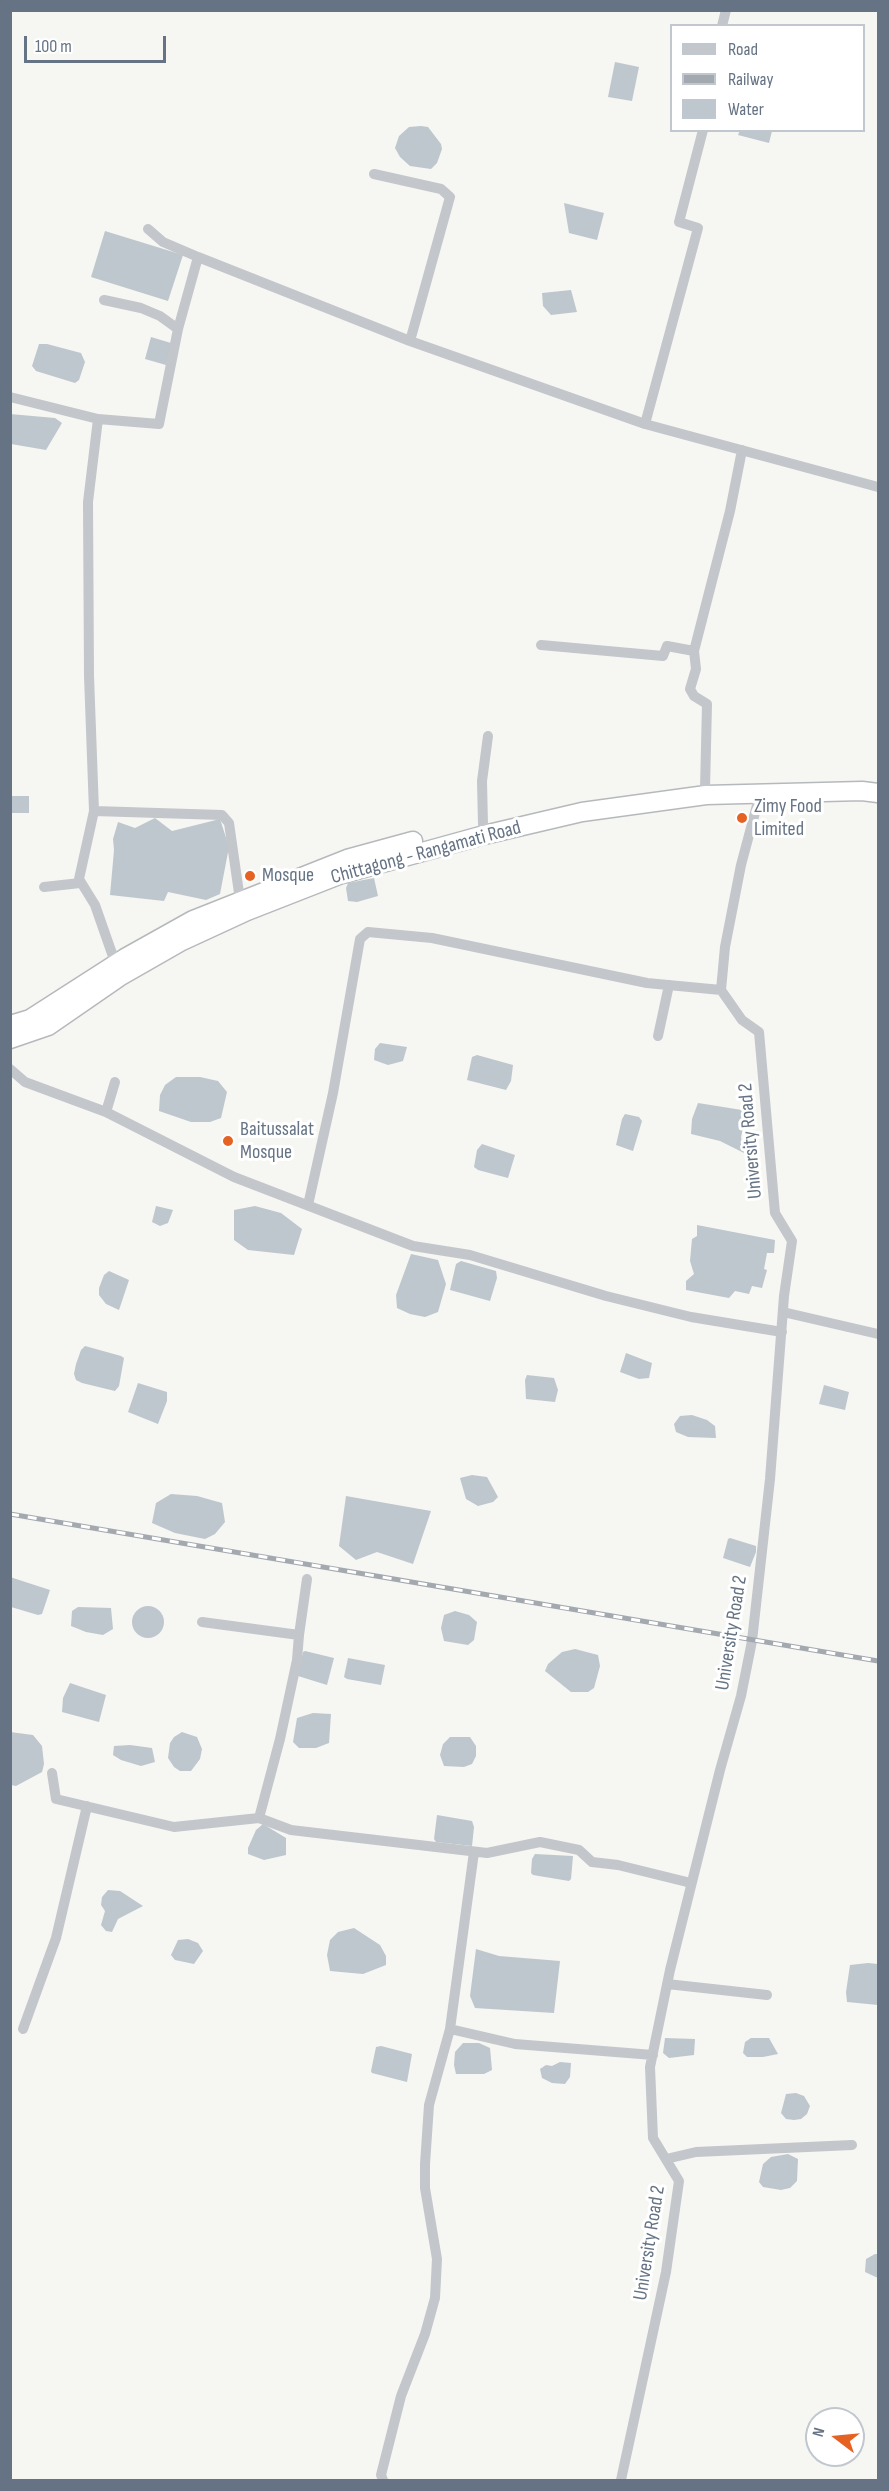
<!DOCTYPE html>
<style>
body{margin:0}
#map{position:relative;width:889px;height:2491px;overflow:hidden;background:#f6f6f3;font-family:"Sofia Sans Condensed",sans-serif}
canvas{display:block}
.frame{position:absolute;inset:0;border:12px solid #657384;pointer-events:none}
.legend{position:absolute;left:670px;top:24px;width:195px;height:108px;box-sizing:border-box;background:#fff;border:2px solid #c1c7ce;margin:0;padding:8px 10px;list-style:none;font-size:18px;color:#657384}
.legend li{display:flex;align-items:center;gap:12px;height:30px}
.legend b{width:30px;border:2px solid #c1c7ce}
.north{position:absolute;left:805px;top:2407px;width:60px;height:60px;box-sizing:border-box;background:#fff;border:2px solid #c1c7ce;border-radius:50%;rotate:286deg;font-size:16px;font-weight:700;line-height:24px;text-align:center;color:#657384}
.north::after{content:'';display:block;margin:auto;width:21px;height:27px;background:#e66223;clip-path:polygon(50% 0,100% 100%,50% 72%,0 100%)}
.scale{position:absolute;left:24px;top:36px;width:142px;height:27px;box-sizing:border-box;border:3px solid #657384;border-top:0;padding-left:8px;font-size:18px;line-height:21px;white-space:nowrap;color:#657384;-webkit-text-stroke:4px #fff;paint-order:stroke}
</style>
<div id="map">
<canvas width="889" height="2491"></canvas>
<div class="frame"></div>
<ul class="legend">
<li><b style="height:8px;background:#c3c6ca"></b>Road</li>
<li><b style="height:8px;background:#a4a9af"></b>Railway</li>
<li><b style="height:16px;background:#bec7cd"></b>Water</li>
</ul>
<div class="north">N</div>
<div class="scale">100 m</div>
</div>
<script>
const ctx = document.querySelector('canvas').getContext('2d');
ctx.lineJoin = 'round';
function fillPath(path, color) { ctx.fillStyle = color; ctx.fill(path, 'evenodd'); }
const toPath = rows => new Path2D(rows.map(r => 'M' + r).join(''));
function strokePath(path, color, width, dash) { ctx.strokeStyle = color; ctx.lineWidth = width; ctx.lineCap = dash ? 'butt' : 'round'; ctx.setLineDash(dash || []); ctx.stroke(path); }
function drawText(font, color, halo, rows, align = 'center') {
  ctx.font = font + ' "Sofia Sans Condensed",sans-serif'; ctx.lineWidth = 6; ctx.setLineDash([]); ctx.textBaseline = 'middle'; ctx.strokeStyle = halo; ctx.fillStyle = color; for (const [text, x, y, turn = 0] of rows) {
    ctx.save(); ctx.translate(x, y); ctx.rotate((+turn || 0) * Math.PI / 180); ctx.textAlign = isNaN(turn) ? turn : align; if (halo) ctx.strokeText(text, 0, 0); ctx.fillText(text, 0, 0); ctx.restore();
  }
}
fillPath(toPath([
 [615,62,639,67,632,101,608,97],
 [421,126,428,127,441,144,442,149,437,163,431,169,410,166,400,157,395,148,399,136,409,127],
 [740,130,772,130,772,131,769,143,738,135],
 [564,203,604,213,597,240,569,233],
 [105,231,183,255,168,301,91,277],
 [571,290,577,312,551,315,543,306,542,293],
 [151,337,171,343,166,365,145,359],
 [39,344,47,344,81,353,85,362,79,380,75,383,36,371,32,366],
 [10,414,55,418,62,423,46,450,11,444],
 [11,796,29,796,29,813,11,813],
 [155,818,172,831,220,819,229,847,220,894,206,900,168,892,164,901,110,895,114,850,113,839,118,822,135,828],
 [374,878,378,896,357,902,348,901,346,888,348,883],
 [380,1043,407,1047,403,1061,388,1065,374,1060,375,1049],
 [477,1055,513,1065,511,1081,506,1090,467,1080,472,1057],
 [176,1077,200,1077,218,1081,227,1092,221,1118,210,1122,191,1122,159,1111,160,1095,165,1085],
 [698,1103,742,1110,744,1124,741,1137,744,1153,720,1141,691,1134,692,1119],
 [625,1114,639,1117,642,1121,633,1151,616,1145,622,1119],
 [482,1144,515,1155,508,1178,478,1170,474,1167,477,1150],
 [156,1206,173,1210,168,1223,160,1226,152,1222],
 [255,1206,281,1213,302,1229,294,1255,248,1250,234,1240,234,1210],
 [697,1225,775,1240,774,1253,767,1253,764,1269,767,1270,762,1288,752,1286,749,1294,735,1291,729,1298,686,1290,686,1281,694,1274,690,1261,692,1239,697,1236],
 [411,1254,438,1260,446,1284,438,1312,425,1317,410,1314,397,1308,396,1295],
 [461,1261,496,1271,497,1278,490,1301,450,1290,456,1264],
 [109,1271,129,1280,119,1310,106,1304,99,1295,99,1288,104,1275],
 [85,1346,121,1356,124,1358,119,1386,115,1391,82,1383,76,1380,74,1374,76,1364,81,1350],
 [626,1353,652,1363,649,1378,639,1379,620,1372],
 [527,1375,554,1378,558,1390,555,1402,526,1399,525,1380],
 [138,1383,167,1392,167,1401,158,1424,128,1412],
 [824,1385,849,1392,845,1410,819,1404],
 [692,1415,707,1420,715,1426,716,1438,688,1437,676,1432,674,1424,680,1416],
 [472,1475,487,1477,498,1497,493,1502,478,1506,466,1499,460,1478],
 [171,1494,197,1496,222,1503,225,1522,215,1534,205,1539,175,1533,152,1523,156,1503],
 [346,1496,431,1511,413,1564,377,1552,356,1560,339,1546],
 [730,1538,756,1546,756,1552,750,1567,723,1558,728,1539],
 [10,1577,50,1590,42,1614,38,1615,11,1607],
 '132 1622a16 16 0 1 1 32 0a16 16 0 1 1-32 0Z',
 [78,1607,111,1608,113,1629,103,1635,86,1632,71,1626,72,1611],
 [455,1611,469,1615,477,1622,474,1640,468,1645,444,1641,441,1628,444,1615],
 [575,1649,598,1655,600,1666,594,1688,588,1692,571,1692,545,1671,548,1664,562,1652],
 [305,1651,334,1658,327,1685,298,1676,303,1652],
 [348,1658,385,1665,381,1685,347,1679,344,1677],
 [70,1683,106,1695,99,1722,62,1712,63,1698],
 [313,1713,331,1714,329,1743,316,1748,299,1748,293,1742,297,1718],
 [10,1732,33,1735,42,1746,44,1764,42,1772,16,1786,11,1785],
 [182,1732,197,1737,202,1749,200,1759,191,1771,180,1771,174,1767,168,1758,170,1743,174,1737],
 [450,1737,470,1737,476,1746,476,1756,472,1764,464,1767,444,1766,440,1755,443,1744],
 [130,1745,152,1748,155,1762,141,1766,121,1760,113,1755,114,1746],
 [437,1815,472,1821,474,1827,472,1846,436,1842,434,1839],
 [263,1824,286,1838,286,1855,264,1860,248,1854,248,1848,256,1830],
 [535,1854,573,1856,571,1879,569,1881,533,1875,531,1873,532,1859],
 [108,1890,120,1891,143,1906,118,1919,112,1932,106,1931,101,1925,105,1911,101,1905,102,1897],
 [354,1928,380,1945,386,1956,386,1965,363,1974,330,1971,327,1955,330,1940,338,1932],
 [188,1939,198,1943,203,1951,194,1964,175,1960,171,1955,178,1940],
 [476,1949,499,1956,560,1961,554,2013,475,2008,470,1996],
 [868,1963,878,1964,878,2005,847,2002,846,1992,850,1965],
 [665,2038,695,2039,694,2055,669,2058,663,2053],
 [751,2038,769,2038,778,2054,763,2057,747,2057,743,2053,745,2042],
 [463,2043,479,2043,490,2048,492,2070,484,2074,456,2074,454,2065,455,2052],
 [381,2046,412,2054,407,2082,372,2073,371,2071,376,2047],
 [560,2062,571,2063,570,2077,565,2084,552,2083,542,2078,540,2069,546,2065,552,2066],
 [796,2093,804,2096,810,2106,807,2114,801,2119,794,2120,786,2119,781,2113,786,2094],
 [788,2154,798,2159,797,2181,790,2188,781,2190,763,2187,759,2182,763,2164,771,2157],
 [875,2254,878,2254,878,2278,865,2272,866,2259]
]), '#bec7cd');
const highway = toPath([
 [10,1025,30,1019,125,958,193,920,347,859,413,841],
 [10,1039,48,1026,119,977,182,941,247,911,339,875,484,835,582,812,706,795,862,791,878,793]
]);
strokePath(highway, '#b6b9bc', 21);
strokePath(toPath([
 [722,26,726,10],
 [374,174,441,189,450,197,410,341],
 [148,229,163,242,198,257],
 [104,300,141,308,160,316,178,329],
 [10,397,98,419],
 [645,424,878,487],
 [541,645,663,656,667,646,694,651],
 [705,789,707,704,694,696,690,689,696,669,694,651,730,511,742,450],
 [94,811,222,815,229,823,240,900],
 [483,825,482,781,488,736],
 [44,887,80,883],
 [116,965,95,905,79,879,94,811,89,676,88,502,98,419,159,424,178,329,198,257,410,341,645,424,698,228,679,222,703,130],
 [658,1036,669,985],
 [10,1069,25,1082,106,1112,234,1177,413,1246,470,1255,606,1296,691,1317,782,1332],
 [106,1112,115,1082],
 [308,1205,333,1093,360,939,368,932,432,938,647,983,721,990],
 [783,1312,878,1334],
 [202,1622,299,1635,297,1660,280,1739,259,1818],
 [299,1635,307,1579],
 [52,1773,56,1799,174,1827,259,1818,291,1830,487,1853,540,1842,579,1850,592,1862,618,1865,691,1883],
 [667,1984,767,1995],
 [23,2029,56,1938,87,1806],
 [450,2029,515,2044,653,2055],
 [666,2159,696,2152,852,2145],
 [383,2480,381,2475,401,2396,425,2334,435,2298,437,2259,425,2188,425,2164,429,2105,450,2029,474,1852],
 [621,2480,666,2272,679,2181,653,2138,650,2067,670,1970,720,1770,741,1696,752,1641,770,1479,784,1296,792,1241,775,1213,759,1032,742,1020,721,990,725,947,741,865,760,794]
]), '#c3c6ca', 10);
strokePath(highway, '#fff', 18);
const rail = toPath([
 [10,1514,878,1661]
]);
strokePath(rail, '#a4a9af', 5);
strokePath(rail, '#fff', 3, [9]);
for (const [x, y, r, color] of [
 [742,818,6,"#e66223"],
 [250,876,6,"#e66223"],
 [228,1141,6,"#e66223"]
]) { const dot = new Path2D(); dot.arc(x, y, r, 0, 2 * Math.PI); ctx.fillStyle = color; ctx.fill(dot); strokePath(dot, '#fff', 2); }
drawText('20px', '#657384', '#fff', [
 ["Zimy Food",754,807],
 ["Limited",754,830],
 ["Mosque",262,876],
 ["Baitussalat",240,1130],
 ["Mosque",240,1153]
], 'left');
drawText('20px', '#657384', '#fff', [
 ["Chittagong - Rangamati Road",426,853,-15],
 ["University Road 2",751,1141,-95],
 ["University Road 2",732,1633,-81],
 ["University Road 2",650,2243,-81]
]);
</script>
